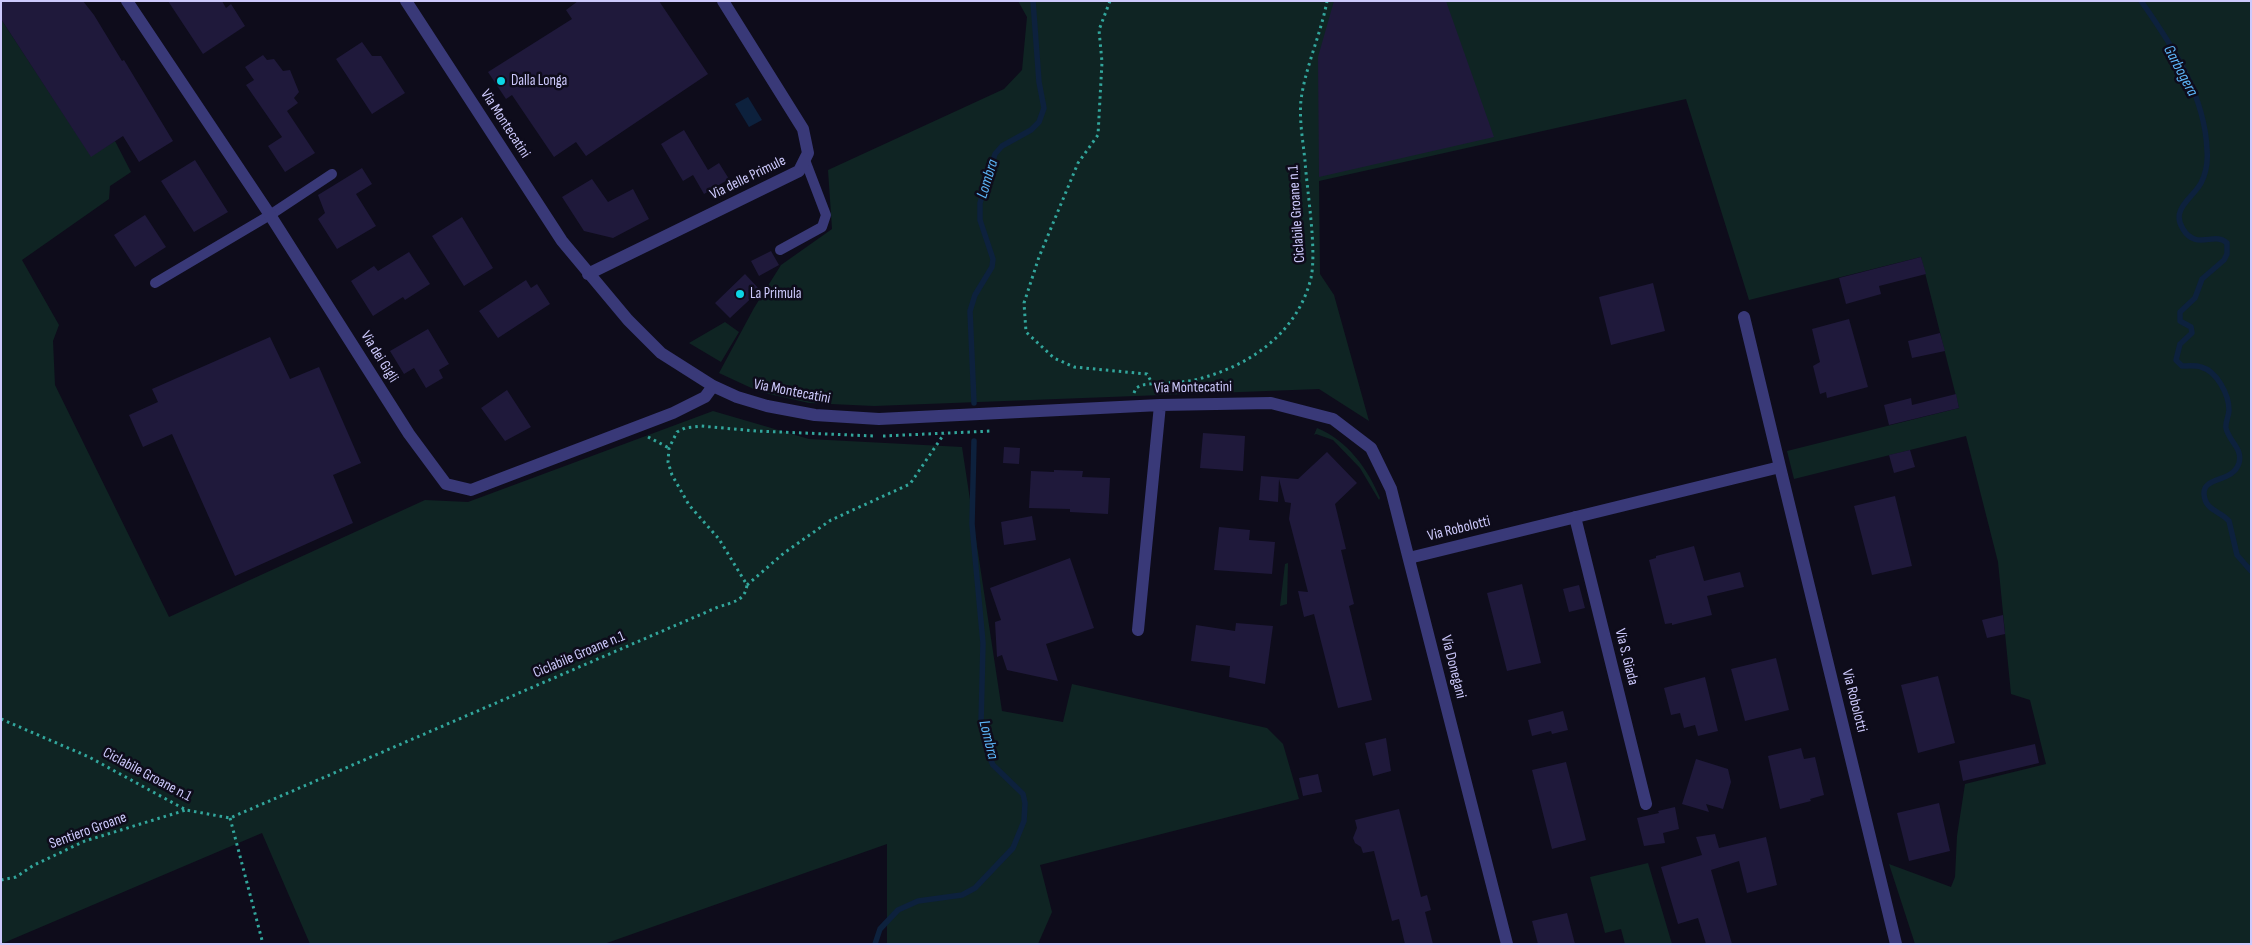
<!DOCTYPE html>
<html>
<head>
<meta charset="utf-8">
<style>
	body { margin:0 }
	#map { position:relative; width:2252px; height:945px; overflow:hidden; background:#0e0c1b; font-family:"Sofia Sans Condensed",sans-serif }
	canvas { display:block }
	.frame { position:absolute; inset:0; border:2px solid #cdc9fc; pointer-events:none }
</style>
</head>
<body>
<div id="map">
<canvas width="2252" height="945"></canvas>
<div class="frame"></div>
</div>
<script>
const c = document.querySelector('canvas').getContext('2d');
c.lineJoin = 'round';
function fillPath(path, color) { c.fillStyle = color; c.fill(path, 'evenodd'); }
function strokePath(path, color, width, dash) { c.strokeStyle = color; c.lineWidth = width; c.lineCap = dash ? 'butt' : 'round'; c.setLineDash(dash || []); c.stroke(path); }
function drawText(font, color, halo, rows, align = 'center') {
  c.font = font + ' "Sofia Sans Condensed",sans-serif'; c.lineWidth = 5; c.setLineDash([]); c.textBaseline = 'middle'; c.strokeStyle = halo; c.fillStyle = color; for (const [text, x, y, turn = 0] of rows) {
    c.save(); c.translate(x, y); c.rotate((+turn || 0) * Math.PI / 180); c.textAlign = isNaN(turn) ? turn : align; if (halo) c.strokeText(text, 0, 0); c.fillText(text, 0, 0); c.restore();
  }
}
fillPath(new Path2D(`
	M1018,1H2251V944H1915L1889,864L1951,887L1955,877L1957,836L1965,784L2046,764L2030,700L2011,694L1998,562L1966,436L1794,479L1787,451L1959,408L1921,257L1749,300L1686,99L1319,181L1320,274L1334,295L1369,421L1319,389L874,406L809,403L760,392L719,373L754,308L781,265L832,229L828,170L1004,89L1022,70L1027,17Z
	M1,19L91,156L115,141L131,172L110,186L109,199L22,260L59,325L53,341L55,385L169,617L425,500L468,502L713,411L809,439L962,447L1002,711L1063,722L1072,684L1267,728L1283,744L1299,799L1040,865L1052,912L1038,944H887V844L604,944H310L262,833L1,944Z
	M725,322L739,332L721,362L689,343Z
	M1317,428C1347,440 1368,469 1380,498L1379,500L1360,468L1333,440L1316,434L1314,435Z
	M1288,563L1287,604L1280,606L1285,564Z
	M1648,863L1672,944H1625L1621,929L1605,933L1590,877Z`), '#0f2423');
fillPath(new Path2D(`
	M748,97L762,120L749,127L735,104Z`), '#0d213d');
strokePath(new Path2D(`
	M2141,1C2172,45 2205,95 2207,150C2208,161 2206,173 2201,183C2193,198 2170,209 2183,229C2196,251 2215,231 2227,243V254L2224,260L2202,279L2195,298L2180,312V321L2191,327L2192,333L2180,344L2176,360L2182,366C2188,366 2195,365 2201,367C2217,371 2229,395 2229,410C2229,416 2225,422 2226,428C2229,442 2243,448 2239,463C2233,483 2203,476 2204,494C2205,511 2221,511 2229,521L2237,555L2251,571
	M974,403L970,311L975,295L992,267L993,259L980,220V203L995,154L1002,146L1031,130L1039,122L1044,108L1039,82L1033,1
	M875,944L880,929L898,910L918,901L962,895L975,888L1013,848L1024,821L1025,803L1023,794L993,765L988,754L981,724L983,643L972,524L974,441`), '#0d213d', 5.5);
fillPath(new Path2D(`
	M1,1H83L94,15L122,61L124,60L173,141L139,162L123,136L91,157L1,19Z
	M168,1H222L226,8L231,4L245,26L203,54Z
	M578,1H659L708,74L586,156L576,142L554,157L512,95L506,99L488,72L572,19L566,10Z
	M1334,1H1446L1494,137L1319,177L1318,57Z
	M362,42L372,56H381L405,93L372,114L336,59Z
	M263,55L267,60L274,59L283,71L290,70L299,92L294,98L298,103L287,111L315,153L285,172L268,146L282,137L246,85L254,80L245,67Z
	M684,130L708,170L719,163L729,179L704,194L693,175L683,181L661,144Z
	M195,160L228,212L194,232L161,181Z
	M362,168L372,184L356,194L376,226L337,249L318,219L325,213L318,195Z
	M592,179L608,202L633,189L649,219L613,238L584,231L562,197Z
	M145,215L166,247L135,267L114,235Z
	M462,217L493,268L464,286L432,236Z
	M771,251L779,265L759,276L751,261Z
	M409,252L430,284L405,300L403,297L373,316L351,281L374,266L378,271Z
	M1921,257L1926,274L1879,286L1881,294L1846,304L1839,278Z
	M745,274L760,290L730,318L715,303Z
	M526,280L531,288L537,284L550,304L498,338L479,311Z
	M1653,283L1665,331L1611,345L1599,297Z
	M1849,319L1868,387L1827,398L1826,392L1820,394L1813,366L1820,362L1812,329Z
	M428,329L449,364L439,370L443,378L426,388L414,368L404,374L390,351Z
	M1940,333L1945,351L1912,358L1908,341Z
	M270,337L290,379L319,367L361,463L333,475L353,523L235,576L172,434L143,447L129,415L158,402L152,389Z
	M507,390L531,427L505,441L481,408Z
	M1956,394L1959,408L1889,425L1884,405L1911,398L1912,405Z
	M1203,433L1245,436L1243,471L1200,468Z
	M1004,447L1020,448L1019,464L1003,463Z
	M1910,450L1915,467L1894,473L1889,455Z
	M1327,452L1357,483L1335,504L1346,549L1341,550L1354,604L1349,606L1372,700L1338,708L1314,614L1304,617L1298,591L1308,592L1289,519L1291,503L1285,502L1279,479L1278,502L1259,500L1261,476L1298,479Z
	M1054,470L1083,471L1082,477L1110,478L1108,514L1070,512V509L1029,508L1031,471L1054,472Z
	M1895,496L1912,566L1872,575L1854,506Z
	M1032,516L1036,540L1004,545L1001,522Z
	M1219,527L1250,530L1249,540L1275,542L1272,574L1214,570Z
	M1694,546L1704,581L1740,572L1744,587L1707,596L1712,615L1672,625V623L1665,624L1649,560L1656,558V556Z
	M1070,558L1094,628L1046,644L1058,681L1007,670L1002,655L997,657L995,622L1001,620L990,588Z
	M1522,584L1541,663L1507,671L1487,593Z
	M1579,585L1585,608L1569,612L1563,589Z
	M2003,615L2005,634L1987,638L1982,620Z
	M1236,623L1273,626L1265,684L1229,677L1230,666L1191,661L1196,625L1235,631Z
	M1776,658L1789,710L1745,721L1731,669Z
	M1938,676L1955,743L1918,753L1901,685Z
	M1705,677L1718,731L1698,736L1695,725L1684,728L1680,713L1671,715L1664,688Z
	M1563,711L1568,730L1552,734L1551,731L1532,736L1528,720Z
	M1386,738L1391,771L1373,776L1365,743Z
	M2035,744L2039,763L1963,781L1959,761Z
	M1801,748L1804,759L1815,757L1824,795L1810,799L1811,801L1780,809L1768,756Z
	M1696,759L1728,769L1731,782L1723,809L1706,804L1709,812L1682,804Z
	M1566,762L1586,840L1552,849L1532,770Z
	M1318,774L1322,792L1303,796L1299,778Z
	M1939,803L1950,851L1909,861L1897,813Z
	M1675,807L1679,829L1663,833L1665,843L1644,846L1637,818L1659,813L1658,811Z
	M1399,809L1421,897L1427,895L1431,910L1425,912L1433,944H1405L1399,919L1392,921L1374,851L1363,853L1361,847L1355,843L1353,838L1357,828L1355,820Z
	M1715,834L1719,848L1766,837L1777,885L1747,893L1739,861L1711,870L1732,944H1706L1698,918L1678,924L1661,867L1702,855L1696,837Z
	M1567,913L1575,944H1538L1532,921Z`), '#1f193b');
strokePath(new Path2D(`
	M1110,1L1099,30L1102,62L1098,135L1078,163L1039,257L1024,303L1026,332L1054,358L1074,367L1147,374L1152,383
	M1134,393L1136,388L1142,385C1162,382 1183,384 1202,378C1253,364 1298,331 1311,278C1317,250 1307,191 1305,161C1303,141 1299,120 1301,100C1305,68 1321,34 1327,1
	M883,436L992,431
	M648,437L669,448
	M747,585L784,553L831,520L910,484L944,434
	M1,719L89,757L186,810L230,818L718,607C733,602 745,601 747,585L719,539L689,505L672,475L668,462L669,448L677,432L685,428L701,426L756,431L874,436
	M230,818L263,944
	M1,880L16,877L34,865L85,841L186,810`), '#32a69c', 3, [2.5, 4]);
strokePath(new Path2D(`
	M780,250L822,227L826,215L805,160
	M155,283L270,215L332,174`), '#393978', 10);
strokePath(new Path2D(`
	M127,1L270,215L409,434L446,484L471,490L673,413L705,397L713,386
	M406,1L562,241L628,320L661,353L713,386L737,397L767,406L815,415L879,419L1160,405L1271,403L1333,419L1371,448L1391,489L1507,944
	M588,274L799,171L808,153L803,129L723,1
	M1744,317L1780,467
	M1575,517L1646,804
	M1409,558L1780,467L1896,944
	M1138,630L1160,405`), '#393978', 12);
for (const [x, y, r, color] of [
	[501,81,5,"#0cd6e5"],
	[740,294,5,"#0cd6e5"]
]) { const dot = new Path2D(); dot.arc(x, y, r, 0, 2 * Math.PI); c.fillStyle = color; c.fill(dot); strokePath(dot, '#0e0c1b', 2); }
drawText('15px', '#cdc9fc', '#0e0c1b', [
	["Dalla Longa",511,81],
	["La Primula",750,294]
], 'left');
drawText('15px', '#cdc9fc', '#0e0c1b', [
	["Via Montecatini",505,124,57],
	["Via delle Primule",748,178,-26],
	["Ciclabile Groane n.1",1297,214,-94],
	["Via dei Gigli",379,357,58],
	["Via Montecatini",1193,388,-1],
	["Via Montecatini",792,392,11],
	["Via Robolotti",1459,529,-14],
	["Ciclabile Groane n.1",579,655,-23],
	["Via S. Giada",1626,657,76],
	["Via Donegani",1453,667,76],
	["Via Robolotti",1854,701,76],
	["Ciclabile Groane n.1",147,775,28],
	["Sentiero Groane",88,831,-20]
]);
drawText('italic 16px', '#5cb4f7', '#0e0c1b', [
	["Garbogera",2180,71,62],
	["Lombra",988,179,-73],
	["Lombra",988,740,76]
]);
</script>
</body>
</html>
